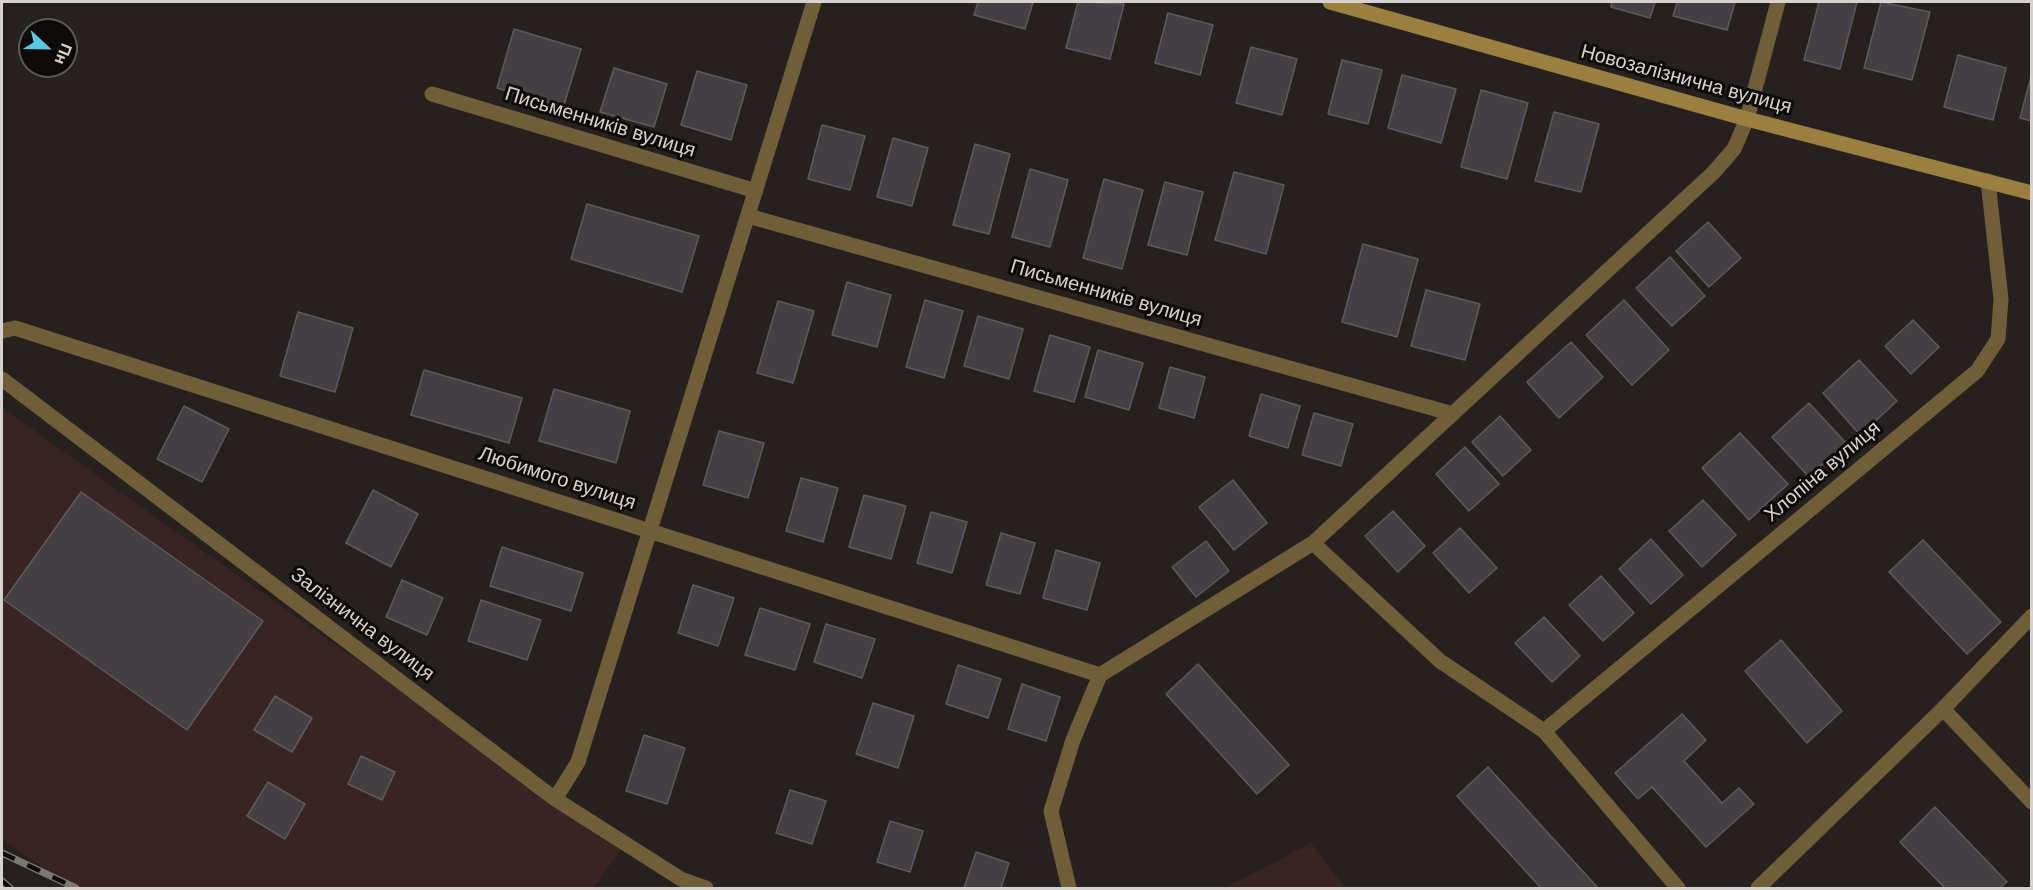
<!DOCTYPE html>
<html>
<head>
<meta charset="utf-8">
<style>
	body { margin:0 }
	#map { position:relative; width:2033px; height:890px; overflow:hidden; background:#26211f; font-family:"DM Sans",sans-serif }
	canvas { display:block }
	.frame { position:absolute; inset:0; border:3px solid #d5d2d0; pointer-events:none }
	.north { position:absolute; left:18px; top:18px; width:60px; height:60px; box-sizing:border-box; background:#0d0b0a; border:2px solid #5d5b59; border-radius:50%; rotate:112deg; font-size:16px; font-weight:700; line-height:24px; text-align:center; color:#d5d2d0 }
	.north::after { content:''; display:block; margin:auto; width:21px; height:27px; background:#58c8e4; clip-path:polygon(50% 0,100% 100%,50% 72%,0 100%) }
</style>
</head>
<body>
<div id="map">
<canvas width="2033" height="890"></canvas>
<div class="frame"></div>
<div class="north">Пн</div>
</div>
<script>
const c = document.querySelector('canvas').getContext('2d');
c.lineJoin = 'round';
function fillPath(path, color) { c.fillStyle = color; c.fill(path, 'evenodd'); }
function strokePath(path, color, width, dash) { c.strokeStyle = color; c.lineWidth = width; c.lineCap = dash ? 'butt' : 'round'; c.setLineDash(dash || []); c.stroke(path); }
function drawText(font, color, halo, rows, align = 'center') {
  c.font = font + ' "DM Sans",sans-serif'; c.lineWidth = 6; c.setLineDash([]); c.textBaseline = 'middle'; c.strokeStyle = halo; c.fillStyle = color; for (const [text, x, y, turn = 0] of rows) {
    c.save(); c.translate(x, y); c.rotate((+turn || 0) * Math.PI / 180); c.textAlign = isNaN(turn) ? turn : align; if (halo) c.strokeText(text, 0, 0); c.fillText(text, 0, 0); c.restore();
  }
}
fillPath(new Path2D(`
	M2,408L622,848L593,888H71L2,839Z
	M1311,843L1345,888H1225Z`), '#372423');
const building = new Path2D(`
	M978,2H1033L1025,29L974,15Z
	M1078,2L1124,4L1110,59L1066,48Z
	M1612,2H1655L1650,18L1611,7Z
	M1677,2H1735L1727,30L1673,16Z
	M1819,2H1857L1840,69L1804,60Z
	M1881,2L1930,12L1912,80L1864,68Z
	M1168,13L1213,25L1200,75L1155,63Z
	M514,29L581,49L563,108L497,88Z
	M1251,47L1297,59L1282,115L1236,103Z
	M1958,55L2006,68L1993,120L1944,107Z
	M1342,60L1382,70L1368,124L1328,114Z
	M614,68L667,84L654,127L600,112Z
	M697,71L747,85L731,140L681,125Z
	M2032,73V121L2020,118Z
	M1402,75L1456,89L1441,143L1388,128Z
	M1481,90L1528,103L1507,179L1461,167Z
	M1554,112L1599,124L1581,192L1535,181Z
	M822,125L865,136L850,190L808,179Z
	M893,138L928,148L912,206L877,197Z
	M975,144L1010,154L989,234L953,225Z
	M1030,169L1068,180L1050,247L1012,237Z
	M1234,172L1284,185L1266,254L1215,240Z
	M1104,179L1143,190L1122,269L1083,258Z
	M1165,182L1203,192L1187,255L1148,245Z
	M587,204L699,236L682,292L571,259Z
	M1708,222L1741,258L1709,287L1676,251Z
	M1363,244L1418,259L1397,337L1342,322Z
	M1670,257L1705,296L1672,326L1636,288Z
	M847,282L891,295L877,347L832,335Z
	M1426,290L1480,304L1465,360L1411,346Z
	M925,300L963,311L944,378L906,367Z
	M1624,300L1669,350L1632,385L1586,335Z
	M778,301L814,311L793,383L757,373Z
	M298,312L353,328L335,392L280,376Z
	M978,316L1023,329L1009,379L964,366Z
	M1913,320L1939,347L1911,374L1885,346Z
	M1050,335L1090,347L1074,402L1034,391Z
	M1571,342L1603,377L1559,418L1527,382Z
	M1098,350L1143,363L1129,410L1085,397Z
	M1859,360L1897,401L1860,435L1823,393Z
	M1170,367L1205,377L1194,418L1159,408Z
	M424,370L522,398L509,443L411,415Z
	M554,389L630,411L616,463L539,441Z
	M1261,394L1300,406L1288,448L1249,436Z
	M1809,403L1846,443L1809,477L1772,437Z
	M184,406L229,429L202,482L157,459Z
	M1314,413L1353,424L1341,466L1302,455Z
	M1500,416L1531,450L1503,476L1472,442Z
	M719,431L764,443L748,498L703,485Z
	M1740,433L1788,484L1749,520L1702,468Z
	M1465,447L1499,484L1469,511L1436,474Z
	M801,478L838,488L823,542L786,531Z
	M1233,480L1267,523L1234,550L1199,507Z
	M373,490L418,514L391,567L346,543Z
	M81,492L263,621L187,730L4,600Z
	M864,495L906,506L891,559L849,547Z
	M1703,500L1736,535L1702,567L1669,531Z
	M1393,511L1425,546L1398,572L1365,536Z
	M931,512L967,522L952,573L917,563Z
	M1460,528L1497,568L1469,593L1433,553Z
	M1001,533L1035,543L1020,594L986,585Z
	M1651,539L1683,575L1651,604L1619,569Z
	M1923,540L2001,622L1967,654L1889,572Z
	M1206,541L1229,571L1196,597L1172,567Z
	M502,547L583,573L571,611L490,586Z
	M1056,550L1100,563L1087,610L1043,598Z
	M1601,576L1634,613L1603,641L1569,605Z
	M402,580L443,598L427,635L386,617Z
	M693,585L734,598L718,646L678,633Z
	M481,600L541,620L527,660L468,641Z
	M760,608L810,624L795,670L745,655Z
	M1544,617L1580,656L1552,682L1515,643Z
	M826,624L875,639L862,678L814,662Z
	M1781,640L1842,711L1807,743L1745,671Z
	M1198,664L1289,765L1257,794L1166,694Z
	M958,665L1001,679L988,718L946,704Z
	M1022,684L1060,697L1046,741L1008,729Z
	M275,696L312,718L292,752L254,730Z
	M873,703L914,716L898,768L856,754Z
	M1682,714L1706,740L1684,761L1722,803L1739,788L1754,804L1706,847L1652,787L1638,799L1615,773Z
	M644,735L685,748L667,804L626,791Z
	M361,756L395,772L382,800L348,784Z
	M1488,767L1598,888H1541L1457,796Z
	M268,782L305,804L285,839L247,816Z
	M790,790L826,801L812,844L776,833Z
	M1935,807L2007,882L2000,888H1945L1900,842Z
	M890,821L923,831L910,872L877,862Z
	M976,852L1009,863L1001,888H964Z`);
fillPath(building, '#443f42');
strokePath(building, '#5e595d', 1.5);
strokePath(new Path2D(`
	M432,94L756,191
	M748,216L1453,414
	M2,331L15,328L1100,675
	M2,379L555,799L681,879L706,888
	M1313,543L1440,661L1544,731L1678,888
	M1943,709L2032,802
	M1544,731L1977,371L1998,339L2001,299L1988,181
	M555,799L578,762L814,2
	M1069,888L1051,811L1073,740L1100,675L1313,543L1713,173L1734,149L1747,119L1778,2
	M1758,888L1943,709L2032,616`), '#6f5e38', 15);
strokePath(new Path2D(`
	M1330,2L1747,119L2032,193`), '#9b7f40', 15);
const rail = new Path2D(`
	M2,853L76,888
	M2,881L10,888`);
strokePath(rail, '#7c7876', 7);
strokePath(rail, '#0d0b0a', 4.5, [14]);
drawText('20px', '#d5d2d0', '#0d0b0a', [
	["Новозалізнична вулиця",1686,80,15],
	["Письменників вулиця",600,123,17],
	["Письменників вулиця",1106,294,16],
	["Хлопіна вулиця",1823,472,-40],
	["Любимого вулиця",557,479,18],
	["Залізнична вулиця",362,625,37]
]);
</script>
</body>
</html>
